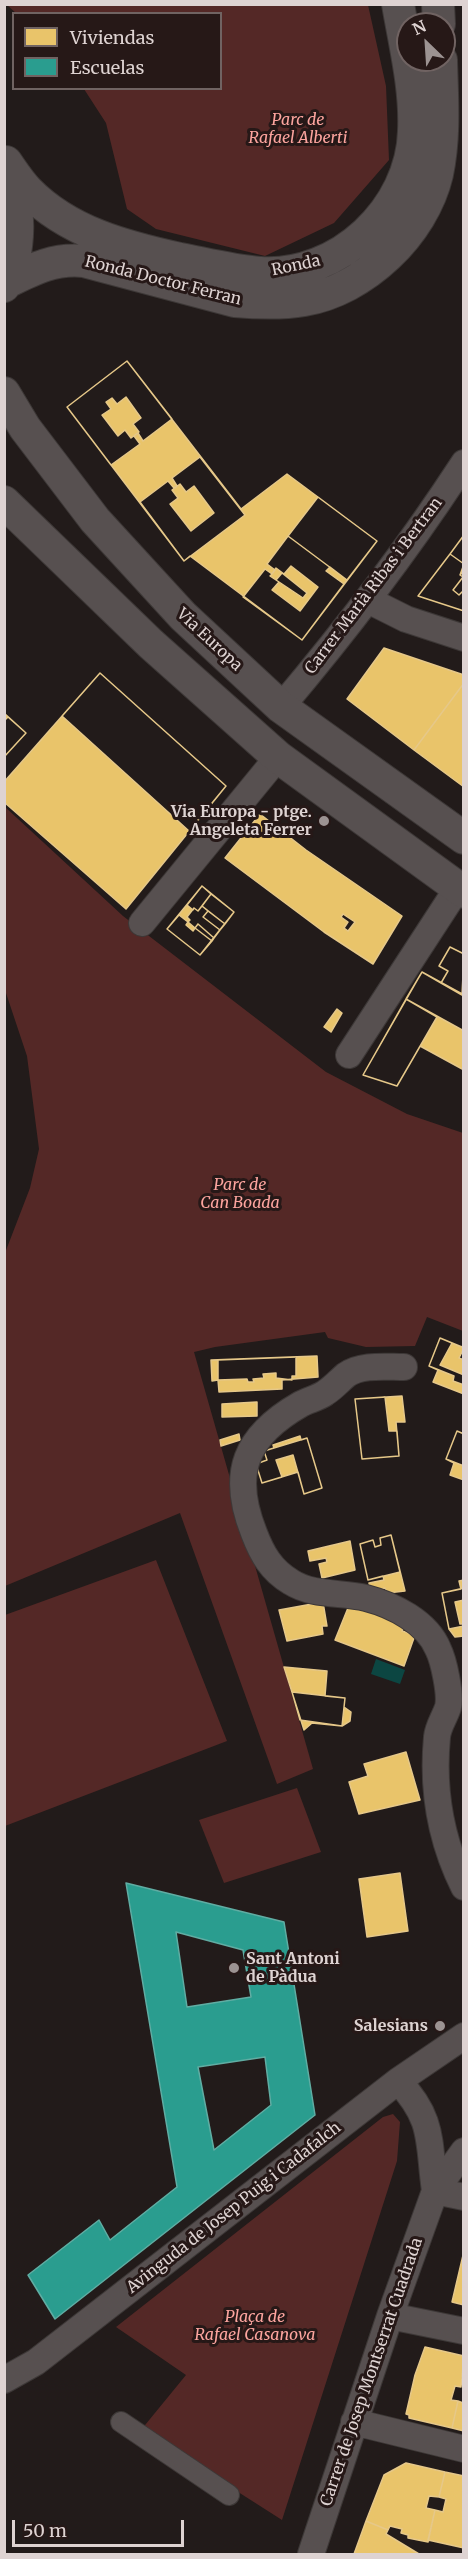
<!DOCTYPE html>
<html>
<head>
<meta charset="utf-8">
<style>
	body { margin:0 }
	#map { position:relative; width:468px; height:2559px; overflow:hidden; background:#221b1a; font-family:Merriweather,serif }
	canvas { display:block }
	.frame { position:absolute; inset:0; border:6px solid #ded3d2; pointer-events:none }
	.legend { position:absolute; left:12px; top:12px; width:210px; height:78px; box-sizing:border-box; background:#261817; border:2px solid #706362; margin:0; padding:8px 10px; list-style:none; font-size:18px; color:#ded3d2 }
	.legend li { display:flex; align-items:center; gap:12px; height:30px }
	.legend b { width:30px; border:2px solid #706362 }
	.north { position:absolute; left:396px; top:12px; width:60px; height:60px; box-sizing:border-box; background:#261817; border:2px solid #706362; border-radius:50%; rotate:335deg; font-size:16px; font-weight:700; line-height:24px; text-align:center; color:#ded3d2 }
	.north::after { content:''; display:block; margin:auto; width:21px; height:27px; background:#9c9392; clip-path:polygon(50% 0,100% 100%,50% 72%,0 100%) }
	.scale { position:absolute; left:12px; top:2520px; width:172px; height:27px; box-sizing:border-box; border:3px solid #ded3d2; border-top:0; padding-left:8px; font-size:18px; line-height:21px; white-space:nowrap; color:#ded3d2; -webkit-text-stroke:4px #261817; paint-order:stroke }
</style>
</head>
<body>
<div id="map">
<canvas width="468" height="2559"></canvas>
<div class="frame"></div>
<ul class="legend">
<li><b style="height:16px;background:#e9c46a"></b>Viviendas</li>
<li><b style="height:16px;background:#2a9d8f"></b>Escuelas</li>
</ul>
<div class="north">N</div>
<div class="scale">50 m</div>
</div>
<script>
const c = document.querySelector('canvas').getContext('2d');
c.lineJoin = 'round';
function fillPath(path, color) { c.fillStyle = color; c.fill(path, 'evenodd'); }
function strokePath(path, color, width, dash) { c.strokeStyle = color; c.lineWidth = width; c.lineCap = dash ? 'butt' : 'round'; c.setLineDash(dash || []); c.stroke(path); }
function drawText(font, color, halo, rows, align = 'center') {
  c.font = font + ' Merriweather,serif'; c.lineWidth = 6; c.setLineDash([]); c.textBaseline = 'middle'; c.strokeStyle = halo; c.fillStyle = color; for (const [text, x, y, turn = 0] of rows) {
    c.save(); c.translate(x, y); c.rotate((+turn || 0) * Math.PI / 180); c.textAlign = isNaN(turn) ? turn : align; if (halo) c.strokeText(text, 0, 0); c.fillText(text, 0, 0); c.restore();
  }
}
fillPath(new Path2D(`
	M7,5H368L386,86L389,160L334,223L265,256L156,229L127,209L106,123L84,89L220,88V14H17Z
	M4,806L123,916L326,1072L407,1114L463,1133V1331L427,1317L415,1346L366,1347L328,1338L325,1332L215,1347L194,1352L313,1769L277,1784L180,1513L5,1586V1253L30,1188L39,1149L27,1056L5,990Z
	M156,1560L227,1741L5,1826V1615Z
	M297,1788L321,1852L224,1883L199,1820Z
	M393,2114L400,2122L397,2161L282,2520L141,2430L186,2375L116,2327L383,2117Z`), '#542826');
fillPath(new Path2D(`
	M376,1659L405,1670L400,1684L371,1674Z`), '#0c4642');
const homes = new Path2D(`
	M127,361L172,419L143,441L138,433L134,436L140,444L111,465L67,407Z
	M127,361L241,509L287,474L377,541L302,640L190,556L184,561L67,407Z
	M126,397L141,418L133,424L139,432L131,438L125,430L118,436L102,415L111,409L106,402L112,398L117,404Z
	M200,457L245,515L184,561L140,502L168,481L174,488L177,486L172,478Z
	M180,484L186,492L194,486L214,513L191,531L170,504L178,498L172,490Z
	M318,497L377,541L347,580L288,536Z
	M464,535V611L418,596L450,554Z
	M464,535V564L450,554Z
	M288,536L347,580L302,640L243,597L265,569L272,574L275,570L267,564Z
	M450,554L464,564L460,575L463,577L453,590L459,595L464,590V611L418,596Z
	M291,566L318,587L300,611L272,590L279,582L270,576L272,574L276,568L284,574Z
	M330,567L347,580L344,584L326,571Z
	M464,571V590L459,595L453,590L463,577L460,575Z
	M282,573L307,593L303,598L276,580Z
	M384,648L464,675V683L414,750L347,699Z
	M100,673L226,786L126,909L4,802V782Z
	M100,673L226,786L189,831L62,716Z
	M464,683V787L414,750Z
	M4,713L26,733L4,757Z
	M8,717L26,733L4,757V721Z
	M260,814L306,850L402,916L373,964L324,932L225,858Z
	M202,886L234,912L200,955L167,929Z
	M202,886L211,894L198,911L194,908L193,910L187,905Z
	M211,894L234,912L225,924L202,906Z
	M202,906L208,911L203,917L220,930L214,938L198,924L195,928L188,922L190,920L187,917L194,908L198,911Z
	M208,911L225,924L220,930L203,917Z
	M343,914L355,922L348,931L344,928L348,922L341,917Z
	M179,915L188,922L186,925L193,931L195,928L212,941L200,955L167,929Z
	M198,924L214,938L212,941L195,928Z
	M450,947L464,954L462,995L441,983L448,971L439,966Z
	M450,947L464,954V1070L420,1046L397,1086L363,1075L422,972L441,983L448,971L439,966Z
	M422,972L464,995V1031L406,999Z
	M406,999L437,1017L397,1086L363,1075Z
	M337,1009L342,1013L331,1032L324,1027Z
	M440,1338L464,1348V1385L453,1381L454,1376L429,1366Z
	M440,1338L462,1347L464,1343V1394L433,1382L438,1370L429,1366Z
	M452,1343L464,1348L459,1358L464,1360V1375L440,1365Z
	M317,1356L318,1377L282,1380V1389L219,1392L218,1380L212,1381L211,1360Z
	M296,1357V1376H292V1380L276,1378V1373L263,1374L264,1378L253,1379L254,1382H248L247,1379L218,1380V1360Z
	M402,1396L405,1422H396L399,1456L362,1459L355,1399Z
	M385,1397L389,1431H397L399,1456L362,1459L355,1399Z
	M257,1402V1416L222,1417V1404Z
	M457,1431L464,1434V1466L446,1459Z
	M457,1431L464,1434V1480L450,1475L454,1463L446,1459Z
	M239,1434L240,1440L221,1446L220,1440Z
	M300,1436L301,1440L307,1438L322,1488L304,1494L298,1472L262,1483L256,1464L267,1460L264,1451L274,1448L273,1445Z
	M307,1438L322,1488L304,1494L293,1455L276,1460L282,1477L262,1483L256,1464L267,1460L264,1451Z
	M391,1535L400,1572L368,1580L360,1544L373,1540L375,1547L381,1545L380,1538Z
	M391,1535L405,1591L387,1593L385,1588L371,1592L369,1583L384,1580L383,1576L368,1580L360,1544L373,1540L375,1547L381,1545L380,1538Z
	M350,1541L355,1570L322,1578L319,1564L327,1562L326,1558L310,1561L308,1551Z
	M464,1580V1636L455,1637L449,1629L442,1593L461,1589L459,1581Z
	M464,1588V1626L449,1629L442,1593Z
	M464,1600V1624H460L455,1602Z
	M323,1602L327,1626H322L323,1634L287,1641L279,1610Z
	M350,1603L405,1624L402,1631L415,1635L404,1666L335,1640Z
	M284,1667L327,1671L325,1696L345,1698L344,1707L351,1712L350,1721L342,1726L312,1723L304,1730Z
	M292,1692L345,1698L342,1726L300,1720Z
	M406,1752L420,1800L359,1814L349,1782L368,1776L364,1764Z
	M400,1873L408,1931L367,1937L359,1879Z
	M464,2251V2305L452,2302Z
	M425,2347L464,2356L461,2387L455,2386L451,2400L458,2401L452,2428L409,2418V2415L406,2414L415,2375Z
	M464,2400V2431L452,2428L458,2401L463,2403Z
	M406,2463L445,2472L439,2497L429,2496L426,2508L435,2510L428,2542L408,2538V2535L401,2533L402,2529L390,2526L388,2530L366,2521L384,2475Z
	M445,2472L464,2476V2548L428,2540L435,2510L443,2512L446,2499L439,2497Z
	M366,2521L388,2530L386,2534L419,2554H354Z`);
fillPath(homes, '#e9c46a');
strokePath(homes, '#e6c889', 1.5);
const schools = new Path2D(`
	M126,1883L284,1922L315,2115L55,2319L28,2275L99,2220L110,2240L177,2187ZM176,1932L243,1950L251,1997L187,2007ZM265,2057L271,2105L214,2150L198,2067Z`);
fillPath(schools, '#2a9d8f');
strokePath(schools, '#60ada3', 1.5);
const pedestrian = new Path2D(`
	M121,2422L229,2495`);
const minor = new Path2D(`
	M368,600L406,619L464,638
	M281,707C347,629 408,549 464,463
	M142,923L278,757
	M349,1055L457,889
	M404,1367C385,1367 361,1364 346,1375C339,1381 333,1388 325,1393C318,1398 308,1400 301,1404C245,1436 230,1473 254,1533C262,1554 271,1570 291,1582C313,1596 342,1592 366,1598C393,1605 427,1622 438,1649C444,1661 451,1695 448,1707C445,1717 438,1726 437,1737C432,1790 440,1839 464,1887
	M398,2081C435,2120 428,2142 435,2191
	M435,2191L464,2197
	M390,2316L464,2331
	M4,2380L36,2362L398,2081L464,2036
	M354,2422L464,2449
	M311,2554L390,2316L435,2191L464,2151`);
const tertiary = new Path2D(`
	M438,4L439,24
	M6,162C13,172 20,183 28,191C68,232 125,247 180,259C206,264 233,271 260,273C339,278 412,209 414,131C416,89 405,45 398,4
	M7,282C33,269 54,258 84,261L235,301C258,303 281,304 304,300C364,290 423,234 437,174C445,136 442,98 441,60
	M4,286C22,250 20,207 8,170
	M4,393L25,428L95,520L183,616L281,707L464,838
	M4,502L151,644L278,757L464,892`);
strokePath(pedestrian, '#3d3837', 22);
strokePath(minor, '#3d3837', 28);
strokePath(tertiary, '#3d3837', 34);
strokePath(pedestrian, '#575050', 20);
strokePath(minor, '#575050', 26);
strokePath(tertiary, '#575050', 32);
for (const [x, y, r, color] of [
	[324,821,6,"#9c9392"],
	[234,1968,6,"#9c9392"],
	[440,2026,6,"#9c9392"]
]) { const dot = new Path2D(); dot.arc(x, y, r, 0, 2 * Math.PI); c.fillStyle = color; c.fill(dot); strokePath(dot, '#261817', 2); }
drawText('italic 16px', '#fca49e', '#261817', [
	["Parc de",298,120],
	["Rafael Alberti",298,138],
	["Parc de",240,1185],
	["Can Boada",240,1203],
	["Plaça de",255,2317],
	["Rafael Casanova",255,2335]
]);
drawText('16px', '#ded3d2', '#261817', [
	["Ronda",296,266,-12],
	["Ronda Doctor Ferran",163,281,14],
	["Carrer Marià Ribas i Bertran",374,586,-53],
	["Via Europa",209,640,43],
	["Avinguda de Josep Puig i Cadafalch",234,2208,-38],
	["Carrer de Josep Montserrat Cuadrada",372,2372,-71]
]);
drawText('bold 16px', '#ded3d2', '#261817', [
	["Via Europa - ptge.",312,812],
	["Angeleta Ferrer",312,830],
	["Sant Antoni",246,1959,"left"],
	["de Pàdua",246,1977,"left"],
	["Salesians",428,2026]
], 'right');
</script>
</body>
</html>
